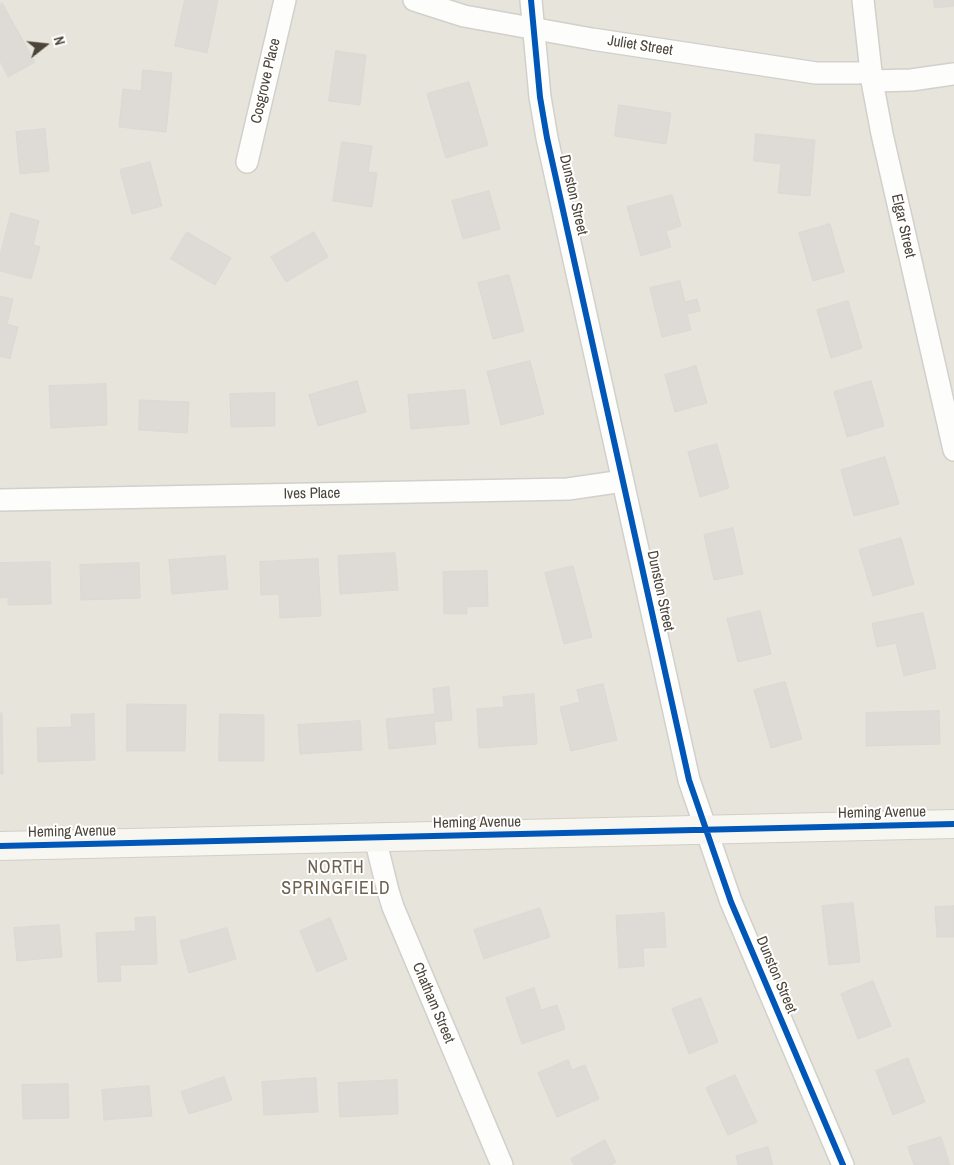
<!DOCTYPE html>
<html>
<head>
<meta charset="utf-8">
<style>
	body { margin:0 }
	#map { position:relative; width:954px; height:1165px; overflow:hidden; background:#f4f2ee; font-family:"Archivo Narrow",sans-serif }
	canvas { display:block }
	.north { position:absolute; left:20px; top:20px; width:50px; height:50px; -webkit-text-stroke:4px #fff; paint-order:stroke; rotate:74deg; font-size:14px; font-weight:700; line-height:20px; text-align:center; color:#4b4439 }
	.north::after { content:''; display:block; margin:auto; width:18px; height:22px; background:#4b4439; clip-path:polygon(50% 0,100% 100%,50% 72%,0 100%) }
</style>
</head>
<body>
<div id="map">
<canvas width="954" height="1165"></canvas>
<div class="north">N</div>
</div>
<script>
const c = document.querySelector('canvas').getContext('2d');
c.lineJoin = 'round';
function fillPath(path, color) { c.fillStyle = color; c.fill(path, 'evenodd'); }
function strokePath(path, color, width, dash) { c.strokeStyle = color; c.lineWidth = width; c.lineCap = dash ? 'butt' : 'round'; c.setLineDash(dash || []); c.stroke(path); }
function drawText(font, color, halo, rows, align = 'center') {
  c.font = font + ' "Archivo Narrow",sans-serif'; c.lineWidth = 4; c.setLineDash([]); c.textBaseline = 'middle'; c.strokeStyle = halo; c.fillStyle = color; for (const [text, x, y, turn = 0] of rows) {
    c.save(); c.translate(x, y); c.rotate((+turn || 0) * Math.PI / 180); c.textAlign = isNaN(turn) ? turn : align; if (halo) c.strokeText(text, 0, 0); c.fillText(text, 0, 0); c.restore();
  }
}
fillPath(new Path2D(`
	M0,0H954V1165H0Z`), '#e7e4dc');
const building = new Path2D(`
	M185,0H218L207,53L175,46Z
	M934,0H954V6L935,8Z
	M2,3L35,62L8,77L0,61V5Z
	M336,51L366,55L360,105L329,101Z
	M143,70L172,73L166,132L119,127L123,89L141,91Z
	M469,82L488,145L446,158L427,94Z
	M619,105L671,113L666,144L615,136Z
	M45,129L49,171L20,174L16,132Z
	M756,134L815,140L810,196L778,193L781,164L754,161Z
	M342,142L372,146L368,172L377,173L372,207L333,201Z
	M150,162L162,206L132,214L120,170Z
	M489,191L500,229L463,239L452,201Z
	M672,195L681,226L666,231L671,247L641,256L627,207Z
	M11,213L39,221L33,245L40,247L31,279L0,271V256Z
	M830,224L844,272L813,281L799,233Z
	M187,232L231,258L215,285L171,259Z
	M314,232L328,257L286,282L271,257Z
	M509,275L524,331L493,339L478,283Z
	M680,281L685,302L697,299L700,311L687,314L691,330L662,337L650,288Z
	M0,296L13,299L7,324L18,327L10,359L0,356Z
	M848,301L862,348L831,358L817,310Z
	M530,361L544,414L501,425L487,372Z
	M696,366L707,403L675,412L665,375Z
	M357,381L366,412L318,426L309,395Z
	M871,381L884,426L847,437L834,392Z
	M106,384L107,425L51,428L49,386Z
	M465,390L469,424L411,429L408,395Z
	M275,393V426L231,427L230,394Z
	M140,400L189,402L187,433L139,430Z
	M717,444L729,488L700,497L688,452Z
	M885,457L899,504L854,516L841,470Z
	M733,528L743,574L714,580L704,535Z
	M901,538L914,584L873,596L859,550Z
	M395,553L398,590L340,594L338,556Z
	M225,556L228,589L172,594L169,560Z
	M318,559L321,616L280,618L279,594L261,595L260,562Z
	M50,562L51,604L8,605V597L0,598V563Z
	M139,563L140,598L81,600L80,565Z
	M573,566L592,637L564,644L545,573Z
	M487,571L488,606L467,607V614H444L443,572Z
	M760,611L771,654L738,662L727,619Z
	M923,613L936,668L904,676L896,643L877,647L872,624Z
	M785,682L802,739L771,748L754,690Z
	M603,684L617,740L571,751L560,707L580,702L577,690Z
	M449,687L452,720L434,722L436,744L389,749L386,719L435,714L433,689Z
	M534,694L537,744L479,748L477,709L504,707L503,697Z
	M127,704L186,705L185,751H127Z
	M939,711L940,744L866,746V713Z
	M0,713H2L3,774H0Z
	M94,714L95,760L38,762L37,728L72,727L71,715Z
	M220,714L264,715V761H219Z
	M360,721L362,750L300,754L298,725Z
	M853,903L860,962L829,965L822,906Z
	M954,906V937H937L935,907Z
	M540,908L550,937L484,959L474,930Z
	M664,913L666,947L643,948L644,966L619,968L616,916Z
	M155,917L157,964L120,965L121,981L98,982L96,933L136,931L135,918Z
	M330,918L347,959L317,972L300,931Z
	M59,925L62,957L17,961L14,928Z
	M227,928L236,959L189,973L180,941Z
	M873,981L891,1026L858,1039L841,994Z
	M534,988L541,1010L557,1005L565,1029L522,1044L506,998Z
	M701,998L718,1042L689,1054L672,1009Z
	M908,1058L925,1102L893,1115L876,1071Z
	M568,1060L572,1070L585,1065L599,1099L557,1117L538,1073Z
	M735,1075L757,1122L728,1135L706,1088Z
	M224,1077L232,1100L189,1114L181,1092Z
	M316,1078L318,1112L264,1115L262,1082Z
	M397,1080L398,1114L340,1117L338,1083Z
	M68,1084L69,1118L23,1119L22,1085Z
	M149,1086L152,1116L104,1120L102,1090Z
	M941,1137L950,1165H914L908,1147Z
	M605,1140L616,1162L611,1165H574L571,1159Z
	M768,1147L773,1165H738L736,1156Z`);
fillPath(building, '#dedbd6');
strokePath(building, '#dcd9d4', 1);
const street = new Path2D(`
	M414,0L464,16L592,39L816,73H857L870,72
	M531,0L540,97L547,138L689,780L731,902L843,1165
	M863,0L872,81L882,134L954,450
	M872,81L911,80L954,74
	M247,162L285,0
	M0,500L568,489L623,481
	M375,838L388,891L393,907L502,1165`);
const secondary = new Path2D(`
	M0,846L954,824`);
strokePath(street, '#d2d0cb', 24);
strokePath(secondary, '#d3cfc5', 30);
strokePath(street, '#fdfdfc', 21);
strokePath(secondary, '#f7f6f1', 28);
strokePath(new Path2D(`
	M531,0L540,97L547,138L689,780L731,902L843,1165
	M0,846L954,824`), '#0057b8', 6);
drawText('15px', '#4b4439', '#fff', [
	["Juliet Street",640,46,9],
	["Cosgrove Place",266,81,-77],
	["Dunston Street",573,195,77],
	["Elgar Street",903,226,77],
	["Ives Place",312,494,-1],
	["Dunston Street",660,591,78],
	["Heming Avenue",882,813,-1],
	["Heming Avenue",477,823,-1],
	["Heming Avenue",72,832,-1],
	["Dunston Street",776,975,67],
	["Chatham Street",433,1003,67]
]);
c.letterSpacing = '1px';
drawText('18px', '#6e6250', '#fff', [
	["NORTH",336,868],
	["SPRINGFIELD",336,889]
]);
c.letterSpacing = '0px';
</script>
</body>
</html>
